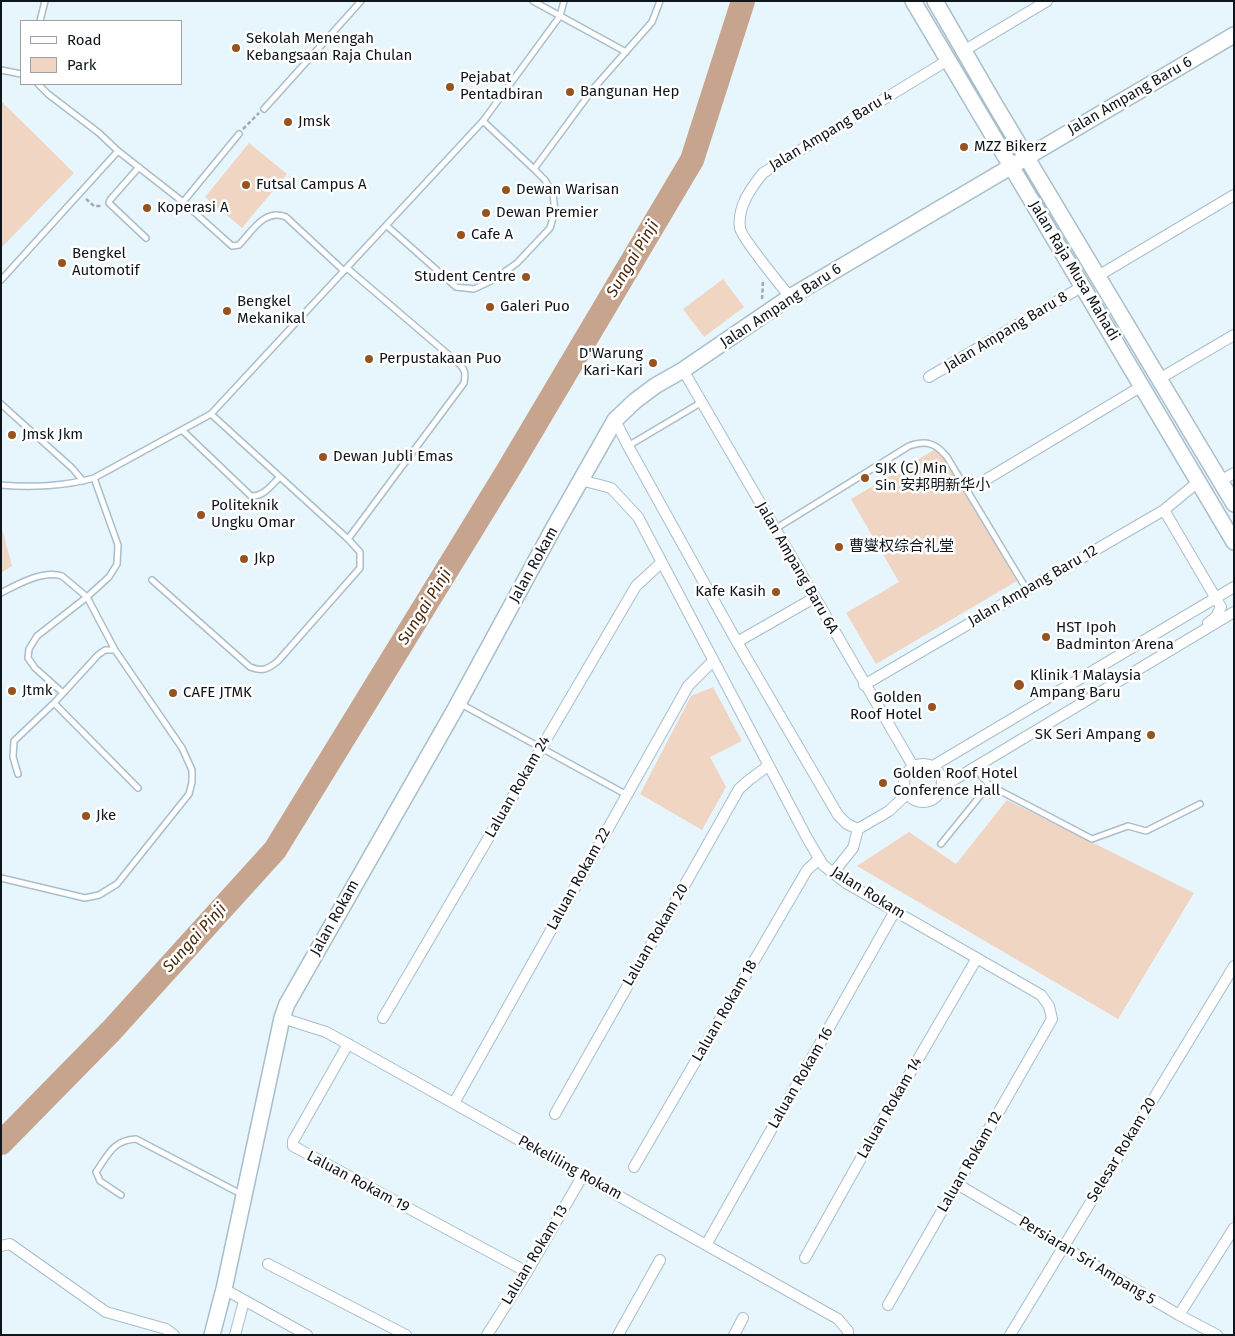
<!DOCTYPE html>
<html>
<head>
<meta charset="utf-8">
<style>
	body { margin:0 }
	#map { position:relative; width:1235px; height:1336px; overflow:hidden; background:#e7f5fd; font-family:"Fira Sans",sans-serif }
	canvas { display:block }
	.frame { position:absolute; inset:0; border:2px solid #0e161b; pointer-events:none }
	.legend { position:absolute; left:20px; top:20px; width:162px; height:65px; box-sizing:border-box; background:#fff; border:1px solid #9fa2a4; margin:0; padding:6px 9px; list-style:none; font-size:15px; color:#0e161b }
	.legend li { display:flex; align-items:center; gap:10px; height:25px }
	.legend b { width:25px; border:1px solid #9fa2a4 }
</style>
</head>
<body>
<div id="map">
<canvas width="1235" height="1336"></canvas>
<div class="frame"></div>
<ul class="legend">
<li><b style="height:6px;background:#fff"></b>Road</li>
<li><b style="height:14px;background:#f1d5c3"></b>Park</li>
</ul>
</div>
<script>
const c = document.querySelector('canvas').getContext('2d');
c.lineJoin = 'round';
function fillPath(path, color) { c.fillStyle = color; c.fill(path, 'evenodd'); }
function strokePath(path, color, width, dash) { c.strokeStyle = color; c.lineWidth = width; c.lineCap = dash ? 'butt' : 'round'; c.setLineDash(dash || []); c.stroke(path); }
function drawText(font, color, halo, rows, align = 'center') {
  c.font = font + ' "Fira Sans","Noto Sans SC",sans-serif'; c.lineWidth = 5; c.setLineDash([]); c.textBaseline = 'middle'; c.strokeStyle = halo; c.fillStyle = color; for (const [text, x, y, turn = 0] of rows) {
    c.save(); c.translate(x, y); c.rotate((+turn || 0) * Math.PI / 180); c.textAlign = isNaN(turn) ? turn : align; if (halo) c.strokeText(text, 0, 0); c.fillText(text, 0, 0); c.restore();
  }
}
fillPath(new Path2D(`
	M1,101L74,173L1,248Z
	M249,143L287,174L242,228L205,197Z
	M723,279L744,307L704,337L683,309Z
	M939,447L1017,581L876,664L846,613L899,582L851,499Z
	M1,531L3,532L12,566L1,573Z
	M713,687L742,741L710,757L726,787L702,830L640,794L691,696Z
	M1007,800L1194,893L1118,1019L857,866L909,832L956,864Z`), '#f1d5c3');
strokePath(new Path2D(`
	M1,1143L111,1031L275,850L507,472L692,160L743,1`), '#c7a48d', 24);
const lane = new Path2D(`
	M533,1L626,52
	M40,21L45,1
	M1,70L21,74
	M38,84L48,94L99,133L118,151L183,202L232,246L239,245C252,231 265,208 286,217L344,271
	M264,109L361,1
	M483,121L534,169L593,89L652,22L660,1
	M139,167L110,200L109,203L146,238
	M183,202L239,134
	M387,226L456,287L474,289L493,280L517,263L550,228L555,211L553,194L545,180L534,169
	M347,268L457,362C465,369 466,372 464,383L348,539
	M1,280L118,151
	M1,404L72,468L83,481
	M182,430L251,496C264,497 271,485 280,477
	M628,446L702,402
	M1,485C30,488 66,486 94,478L211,414L483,121L560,16L564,1
	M775,529L909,446C926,440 936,443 947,457L1027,590
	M152,580L250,667C263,672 268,669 278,661L360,568V552L348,539L211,414
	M1,593C18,584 43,570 62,576L87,597L115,650
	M63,693L35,668L28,658L29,649L37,636L87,597L109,577L117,564L118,545L94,478
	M54,703L138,788
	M461,704L627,795
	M989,785L1092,839L1128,826L1146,831L1200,804
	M941,844L989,785L974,767
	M1,878L85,898L99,895L117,884L189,794L192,782V770L182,748L115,650H105L98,655L54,703L14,741L13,757L18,774
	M121,1195L100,1181L96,1172C108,1155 113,1140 136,1139L241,1194`);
const street = new Path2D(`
	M965,50L1047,1
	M1098,276L1234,195
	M790,297C782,287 741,237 740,228C737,207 751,188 763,173L948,60
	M683,370L913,766
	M929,377L1083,286
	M1159,379L1234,335
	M615,420L628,446L737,642L838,815L847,824L858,829L889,811L907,794
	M987,479L1142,386
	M581,480L611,488L638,517L807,838L823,865L846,883L1041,995L1049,1006L1052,1019L888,1305
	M1220,481L1234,473
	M1164,510L1221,607L1216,617L1208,623
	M737,642L814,598
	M864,685L1164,510L1198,482
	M904 783a19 19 0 1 1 38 0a19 19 0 1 1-38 0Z
	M933,766L1234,587
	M942,787L1234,612
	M833,873L853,848L858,829
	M282,1018L326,1032L348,1044L838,1319L848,1331V1335
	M383,1018L636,586L661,563
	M348,1044L293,1141V1146L527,1272
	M454,1103L688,686L713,661
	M555,1114L739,789L749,780L768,766
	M634,1167L807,870L819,859
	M957,1184L1179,1315L1217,1335
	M706,1245L895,911
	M1,1246L10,1244L106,1312L166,1329L174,1335
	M805,1258L878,1128L977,958
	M268,1264L406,1335
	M224,1289L307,1335
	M1179,1315L1234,1228
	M235,1335L244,1301
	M487,1335L527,1272L583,1175
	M618,1335L660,1260
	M734,1335L743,1318
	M1010,1335L1234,966`);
const secondary = new Path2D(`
	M913,1L1234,542
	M935,1L994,103L1234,504
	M212,1335L224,1289L282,1018L287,1004L454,711L553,529L615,420L635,401L655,386L683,370L790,297L1234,35`);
strokePath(lane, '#a8becb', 8);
strokePath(street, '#a8becb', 12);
strokePath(secondary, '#a8becb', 18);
strokePath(new Path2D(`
	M243,129L259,113
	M86,199L94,206H101
	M762,299L763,282`), '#9eaab1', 2.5, [4, 2.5]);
strokePath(lane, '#fff', 5);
strokePath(street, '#fff', 10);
strokePath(secondary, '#fff', 15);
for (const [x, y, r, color] of [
	[236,48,5,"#94531f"],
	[450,87,5,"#94531f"],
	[570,92,5,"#94531f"],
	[288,122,5,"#94531f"],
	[964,147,5,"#94531f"],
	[246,185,5,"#94531f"],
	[506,190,5,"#94531f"],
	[147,208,5,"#94531f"],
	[486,213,5,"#94531f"],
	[461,235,5,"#94531f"],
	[62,263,5,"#94531f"],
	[526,277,5,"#94531f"],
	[490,307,5,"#94531f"],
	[227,311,5,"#94531f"],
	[369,359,5,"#94531f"],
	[653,363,5,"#94531f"],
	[12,435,5,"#94531f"],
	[323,457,5,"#94531f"],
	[865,478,5,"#94531f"],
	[201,515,5,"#94531f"],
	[839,547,5,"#94531f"],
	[244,559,5,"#94531f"],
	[776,592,5,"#94531f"],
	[1046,637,5,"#94531f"],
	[1019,685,6,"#94531f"],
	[12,691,5,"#94531f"],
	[173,693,5,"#94531f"],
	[932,707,5,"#94531f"],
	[1151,735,5,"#94531f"],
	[883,783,5,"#94531f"],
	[86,816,5,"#94531f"]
]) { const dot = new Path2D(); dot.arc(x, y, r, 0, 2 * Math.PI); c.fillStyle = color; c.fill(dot); strokePath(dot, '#fff', 2); }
drawText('15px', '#0e161b', '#fff', [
	["Sekolah Menengah",246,39],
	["Kebangsaan Raja Chulan",246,56],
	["Pejabat",460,78],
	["Pentadbiran",460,95],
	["Bangunan Hep",580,92],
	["Jmsk",298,122],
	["MZZ Bikerz",974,147],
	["Futsal Campus A",256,185],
	["Dewan Warisan",516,190],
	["Koperasi A",157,208],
	["Dewan Premier",496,213],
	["Cafe A",471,235],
	["Bengkel",72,254],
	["Automotif",72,271],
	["Student Centre",516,277,"right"],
	["Bengkel",237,302],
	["Mekanikal",237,319],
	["Galeri Puo",500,307],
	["D'Warung",643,354,"right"],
	["Kari-Kari",643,371,"right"],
	["Perpustakaan Puo",379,359],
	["Jmsk Jkm",22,435],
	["Dewan Jubli Emas",333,457],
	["SJK (C) Min",875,469],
	["Sin 安邦明新华小",875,486],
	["Politeknik",211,506],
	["Ungku Omar",211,523],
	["曹燮权综合礼堂",849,547],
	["Jkp",254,559],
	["Kafe Kasih",766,592,"right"],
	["HST Ipoh",1056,628],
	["Badminton Arena",1056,645],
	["Klinik 1 Malaysia",1030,676],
	["Ampang Baru",1030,693],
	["Jtmk",22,691],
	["CAFE JTMK",183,693],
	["Golden",922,698,"right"],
	["Roof Hotel",922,715,"right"],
	["SK Seri Ampang",1141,735,"right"],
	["Golden Roof Hotel",893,774],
	["Conference Hall",893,791],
	["Jke",96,816]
], 'left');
drawText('15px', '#0e161b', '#fff', [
	["Jalan Ampang Baru 6",1130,96,-30],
	["Jalan Ampang Baru 4",831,131,-31],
	["Jalan Raja Musa Mahadi",1074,271,59],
	["Jalan Ampang Baru 6",781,306,-33],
	["Jalan Ampang Baru 8",1006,332,-31],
	["Jalan Rokam",534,565,-61],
	["Jalan Ampang Baru 6A",797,568,60],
	["Jalan Ampang Baru 12",1033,586,-30],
	["Laluan Rokam 24",518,787,-60],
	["Laluan Rokam 22",579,879,-61],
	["Jalan Rokam",868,893,32],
	["Jalan Rokam",335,918,-61],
	["Laluan Rokam 20",656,935,-60],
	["Laluan Rokam 18",725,1011,-60],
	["Laluan Rokam 16",801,1078,-60],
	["Laluan Rokam 14",890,1108,-60],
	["Selesar Rokam 20",1122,1150,-59],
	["Laluan Rokam 12",970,1162,-60],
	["Pekeliling Rokam",570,1168,29],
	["Laluan Rokam 19",358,1182,28],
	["Laluan Rokam 13",535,1255,-59],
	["Persiaran Sri Ampang 5",1087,1261,31]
]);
drawText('italic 16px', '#4b280c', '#fff', [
	["Sungai Pinji",633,259,-59],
	["Sungai Pinji",425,607,-58],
	["Sungai Pinji",195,938,-48]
]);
</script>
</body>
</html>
